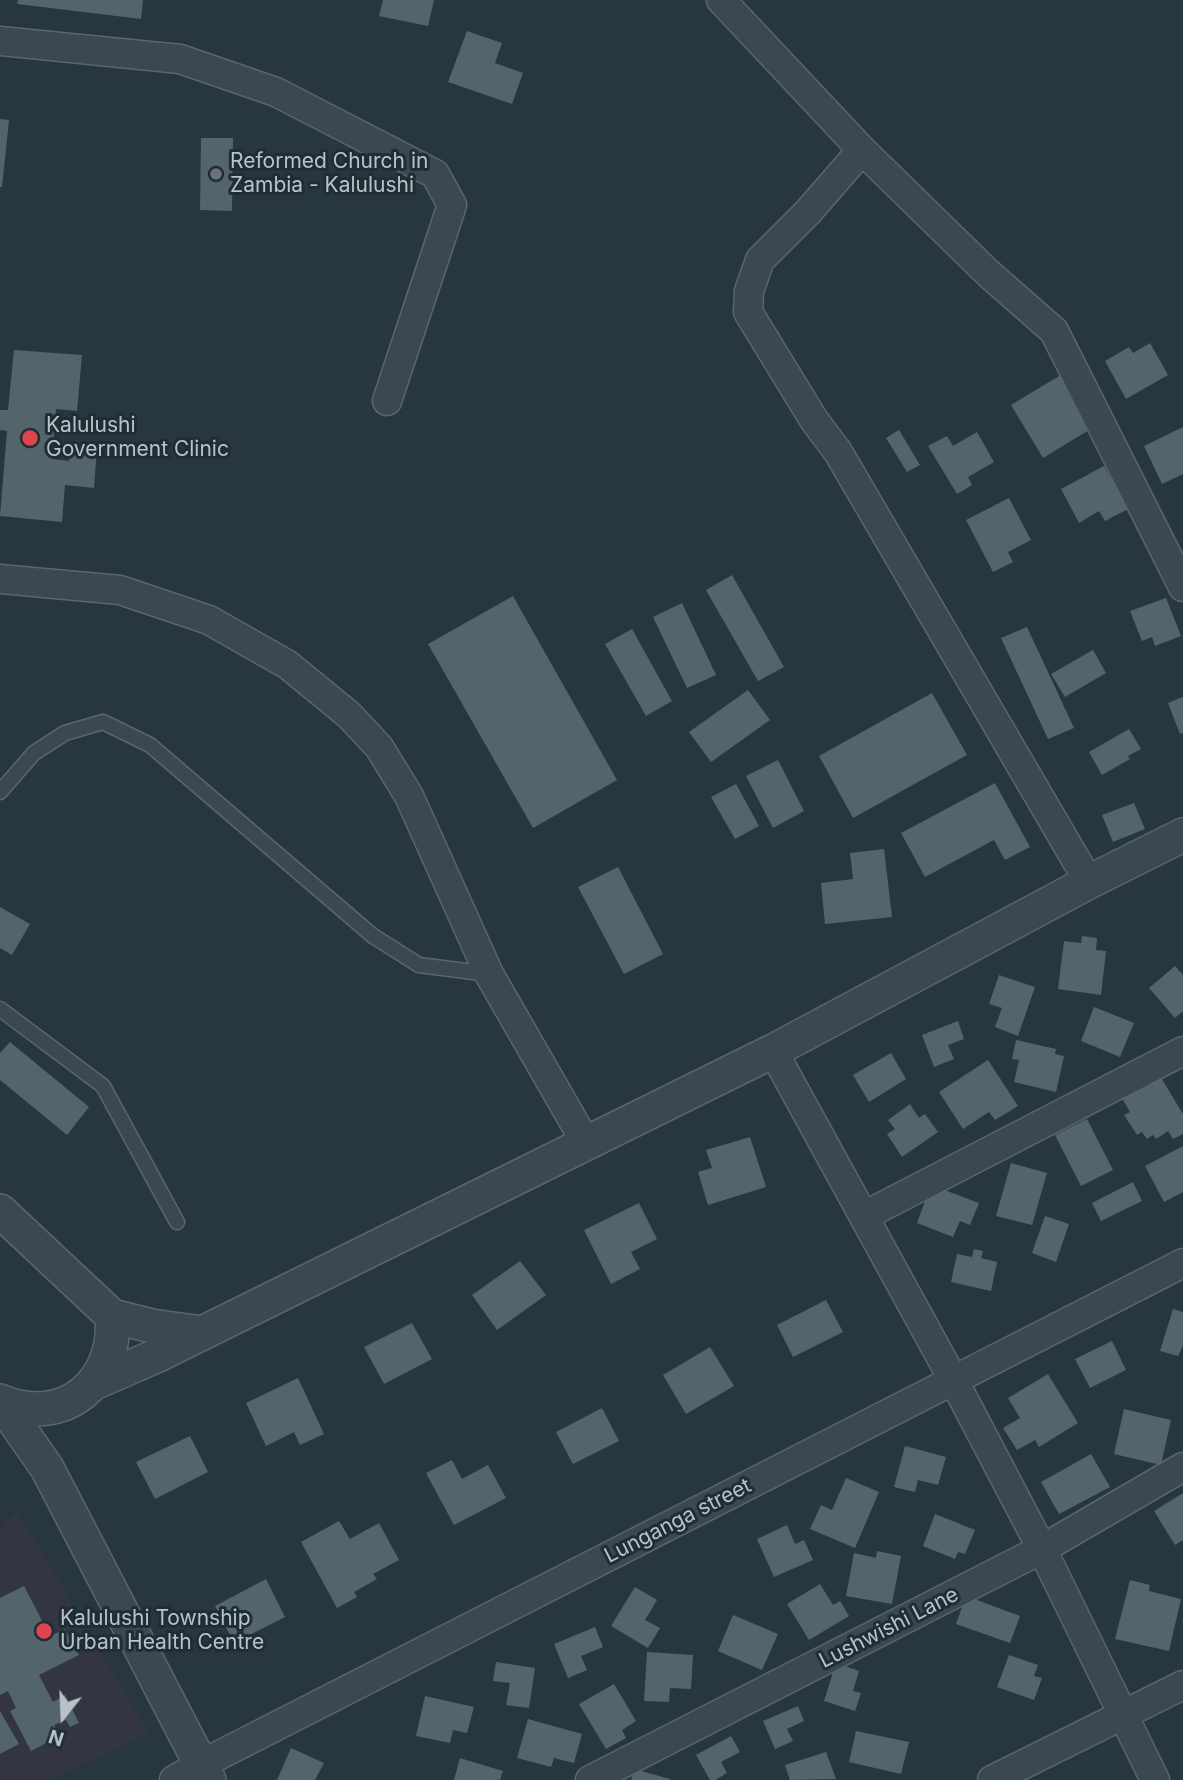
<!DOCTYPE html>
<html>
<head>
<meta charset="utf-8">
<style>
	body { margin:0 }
	#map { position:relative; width:1183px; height:1780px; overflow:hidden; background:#28373f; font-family:Inter,sans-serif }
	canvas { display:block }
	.north { position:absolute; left:28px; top:1682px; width:70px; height:70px; -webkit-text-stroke:5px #202d34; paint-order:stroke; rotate:198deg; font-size:19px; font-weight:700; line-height:28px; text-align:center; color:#b8c3c9 }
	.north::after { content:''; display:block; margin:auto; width:24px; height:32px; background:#b8c3c9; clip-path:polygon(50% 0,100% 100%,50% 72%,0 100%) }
</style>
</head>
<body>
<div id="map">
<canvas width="1183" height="1780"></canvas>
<div class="north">N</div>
</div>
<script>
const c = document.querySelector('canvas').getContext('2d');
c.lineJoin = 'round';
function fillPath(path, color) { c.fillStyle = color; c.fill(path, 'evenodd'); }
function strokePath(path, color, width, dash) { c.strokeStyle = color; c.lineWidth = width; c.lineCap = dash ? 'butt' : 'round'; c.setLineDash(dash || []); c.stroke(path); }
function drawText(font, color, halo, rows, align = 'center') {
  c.font = font + ' Inter,sans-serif'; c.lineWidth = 6; c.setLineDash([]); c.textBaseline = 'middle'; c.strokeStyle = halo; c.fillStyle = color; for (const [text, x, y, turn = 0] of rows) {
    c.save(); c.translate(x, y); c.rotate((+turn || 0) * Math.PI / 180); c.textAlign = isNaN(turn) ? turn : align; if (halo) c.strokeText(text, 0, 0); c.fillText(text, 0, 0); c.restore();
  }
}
fillPath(new Path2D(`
	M17,1510L149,1733L51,1780H0V1528Z`), '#333540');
fillPath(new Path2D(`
	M18,0H143L141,19L17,4Z
	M383,0H434L428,26L379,16Z
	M467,31L502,43L495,63L523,73L512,104L448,82Z
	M0,119L9,120L2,187H0Z
	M201,138H233L232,211L200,210Z
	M1150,343L1168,375L1126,399L1105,361L1129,347L1133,353Z
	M14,350L82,355L77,411L56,409L52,459L69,461L70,445L97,448L94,488L65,485L62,522L0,516L7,431L0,430V410H8Z
	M1069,370L1094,427L1043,458L1011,405Z
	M1183,427V474L1162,484L1144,446Z
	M899,430L920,465L907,472L886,438Z
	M977,432L994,462L968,477L972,485L957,494L928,446L947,436L953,446Z
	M1104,466L1128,509L1105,521L1099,511L1079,523L1061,489Z
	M1009,498L1031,540L1008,552L1013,562L993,572L966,520Z
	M732,575L784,667L758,681L706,590Z
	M513,596L617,780L533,828L428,644Z
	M1166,598L1181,636L1155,646L1152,637L1142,641L1130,611Z
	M682,603L716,675L687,688L653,617Z
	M1027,627L1074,728L1048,739L1001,638Z
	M632,629L672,701L646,716L605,644Z
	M1093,650L1106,673L1065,697L1051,674Z
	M748,690L770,720L711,762L689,732Z
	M932,693L967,755L853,818L819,756Z
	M1183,697V733L1180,734L1168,703Z
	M1129,729L1141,749L1128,756L1130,759L1102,775L1089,752Z
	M778,760L804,811L773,828L746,776Z
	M995,783L1030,847L1005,860L994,840L925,877L901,833Z
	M736,784L759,826L735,839L711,797Z
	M1134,803L1145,829L1113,842L1102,815Z
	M884,849L892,917L825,924L821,883L853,879L850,853Z
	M618,867L663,954L624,974L578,887Z
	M0,907L30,924L12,955L0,948Z
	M1082,936L1097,938L1096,950L1106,951L1101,995L1058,989L1064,941L1081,943Z
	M1175,966L1183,975V1011L1175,1018L1149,988Z
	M999,975L1035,987L1018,1036L995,1027L1002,1008L989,1004Z
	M1094,1007L1134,1023L1120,1057L1081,1041Z
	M958,1021L964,1039L948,1045L954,1059L934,1067L922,1035Z
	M1016,1040L1056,1049L1055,1054L1064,1056L1056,1092L1014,1082L1019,1060L1012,1059Z
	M10,1042L89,1107L67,1135L0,1080V1053Z
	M891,1053L906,1079L869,1102L853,1075Z
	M988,1060L1018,1106L995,1120L989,1112L963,1129L939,1092Z
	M1160,1076L1183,1114V1134L1173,1139L1168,1131L1156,1139L1153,1135L1147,1139L1142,1132L1137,1135L1124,1115L1130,1112L1122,1098Z
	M910,1104L919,1118L925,1114L938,1132L902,1157L887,1134L895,1129L888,1120Z
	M1087,1119L1113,1170L1081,1186L1055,1135Z
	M750,1137L766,1187L708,1205L698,1172L712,1168L706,1150Z
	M1183,1146V1192L1164,1202L1145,1166Z
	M1011,1163L1047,1173L1032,1225L996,1216Z
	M1133,1182L1142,1201L1101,1221L1092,1203Z
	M931,1185L979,1203L970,1225L960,1221L953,1237L917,1223Z
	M639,1203L657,1239L631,1252L640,1269L611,1284L584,1230Z
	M1045,1216L1069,1224L1056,1262L1032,1253Z
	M974,1249L983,1251L981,1258L997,1262L991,1291L951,1282L957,1254L972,1257Z
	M520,1261L546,1295L497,1330L472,1295Z
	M826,1300L843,1332L793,1357L777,1325Z
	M1173,1309L1183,1312V1345L1178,1356L1160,1351Z
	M412,1323L432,1359L384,1384L364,1347Z
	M1112,1341L1126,1370L1090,1388L1075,1359Z
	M710,1347L734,1386L686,1414L663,1375Z
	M1048,1374L1078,1423L1039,1447L1035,1440L1017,1450L1003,1428L1020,1418L1008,1398Z
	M298,1378L324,1434L300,1445L294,1432L266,1446L246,1403Z
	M602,1408L619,1441L573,1464L556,1432Z
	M1124,1409L1171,1420L1161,1465L1114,1454Z
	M190,1436L208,1472L155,1499L136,1462Z
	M905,1446L946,1457L938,1485L918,1480L915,1492L894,1487Z
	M1091,1454L1110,1487L1059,1514L1041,1482Z
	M452,1460L462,1479L488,1465L506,1498L454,1525L426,1473Z
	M846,1478L879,1492L855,1548L810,1529L821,1505L832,1510Z
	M1183,1493V1540L1175,1545L1154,1511Z
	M935,1514L975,1530L965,1554L958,1552L955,1559L923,1546Z
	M339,1521L350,1539L379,1523L399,1560L373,1574L377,1579L354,1592L357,1597L337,1608L301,1542Z
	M787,1525L795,1544L804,1540L813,1560L774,1577L757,1539Z
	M877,1551L901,1556L892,1604L846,1596L854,1553L876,1558Z
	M266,1579L285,1617L234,1643L215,1606Z
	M1130,1580L1150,1585L1149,1591L1181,1599L1169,1651L1115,1639Z
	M820,1584L833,1605L840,1601L849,1616L809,1640L787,1604Z
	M24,1586L50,1636L65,1629L79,1655L39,1675L53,1702L65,1695L79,1723L70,1727L66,1720L54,1725L60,1736L31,1751L10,1711L16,1708L8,1691L0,1695V1598Z
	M635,1587L657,1600L645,1620L660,1628L648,1648L611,1626Z
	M966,1596L1020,1616L1010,1643L956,1624Z
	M733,1615L778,1634L762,1670L718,1651Z
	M595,1627L603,1647L581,1656L587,1670L568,1678L554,1644Z
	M647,1652L693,1655L691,1689L670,1688L669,1702L644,1701Z
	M1009,1655L1038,1665L1034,1676L1042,1678L1034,1700L997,1687Z
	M496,1662L535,1668L529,1708L506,1705L510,1683L493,1681Z
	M836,1663L859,1671L853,1691L861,1693L855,1711L824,1701Z
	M614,1684L636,1721L622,1730L626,1738L606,1749L579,1704Z
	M425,1696L474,1707L467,1733L453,1730L450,1743L416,1736Z
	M798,1706L804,1721L787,1729L793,1741L775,1749L763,1721Z
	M0,1711L19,1744L0,1754Z
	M528,1719L582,1734L574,1763L554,1758L551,1767L517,1758Z
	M856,1731L909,1742L901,1774L849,1762Z
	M731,1736L740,1752L721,1762L727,1773L715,1780H710L696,1755Z
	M291,1748L324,1763L315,1780H277Z
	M826,1752L836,1779L790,1780L785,1765Z
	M460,1758L503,1771L500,1780H454Z
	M634,1769L670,1779V1780H631Z`), '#53656b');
const service = new Path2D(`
	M0,792L34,753L65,733L103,722L150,745L373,936L419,965L489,974
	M0,1009L103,1086L177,1222`);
const minor = new Path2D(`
	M721,0L862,150L989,274L1054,331L1183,587
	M0,41L180,59L276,92L435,174L452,205L387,401
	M862,150L808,212L760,260L749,291L748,312L814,420L838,452L1089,882
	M0,579L120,590L209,620L288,665L349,715L379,747L409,796L489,974L586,1143
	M773,1051L954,1381L1042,1549L1155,1780
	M864,1216L1183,1051
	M174,1780L202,1764L1183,1263
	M590,1780L1042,1549L1183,1467
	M992,1780L1183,1685`);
const tertiary = new Path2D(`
	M0,1211L112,1316C118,1382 64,1428 0,1401
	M112,1316L152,1326L202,1333
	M94,1383L156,1356L773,1051L1089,882L1183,835
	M1,1402L47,1468L209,1780`);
strokePath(service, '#59666c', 17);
strokePath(minor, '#59666c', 31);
strokePath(tertiary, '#59666c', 36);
strokePath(service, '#3c484f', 14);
strokePath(minor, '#3c484f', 28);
strokePath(tertiary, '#3c484f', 33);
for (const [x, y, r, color] of [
	[216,174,7,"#6b7280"],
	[30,438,9,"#e0444e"],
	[44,1631,9,"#e0444e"]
]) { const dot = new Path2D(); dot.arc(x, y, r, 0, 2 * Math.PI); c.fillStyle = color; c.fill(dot); strokePath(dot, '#202d34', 2.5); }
drawText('21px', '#b8c3c9', '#202d34', [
	["Reformed Church in",230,162],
	["Zambia - Kalulushi",230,186],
	["Kalulushi",46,426],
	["Government Clinic",46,450],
	["Kalulushi Township",60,1619],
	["Urban Health Centre",60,1643]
], 'left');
drawText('21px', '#b8c3c9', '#202d34', [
	["Lunganga street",678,1521,-27],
	["Lushwishi Lane",889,1628,-27]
]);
</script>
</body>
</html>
